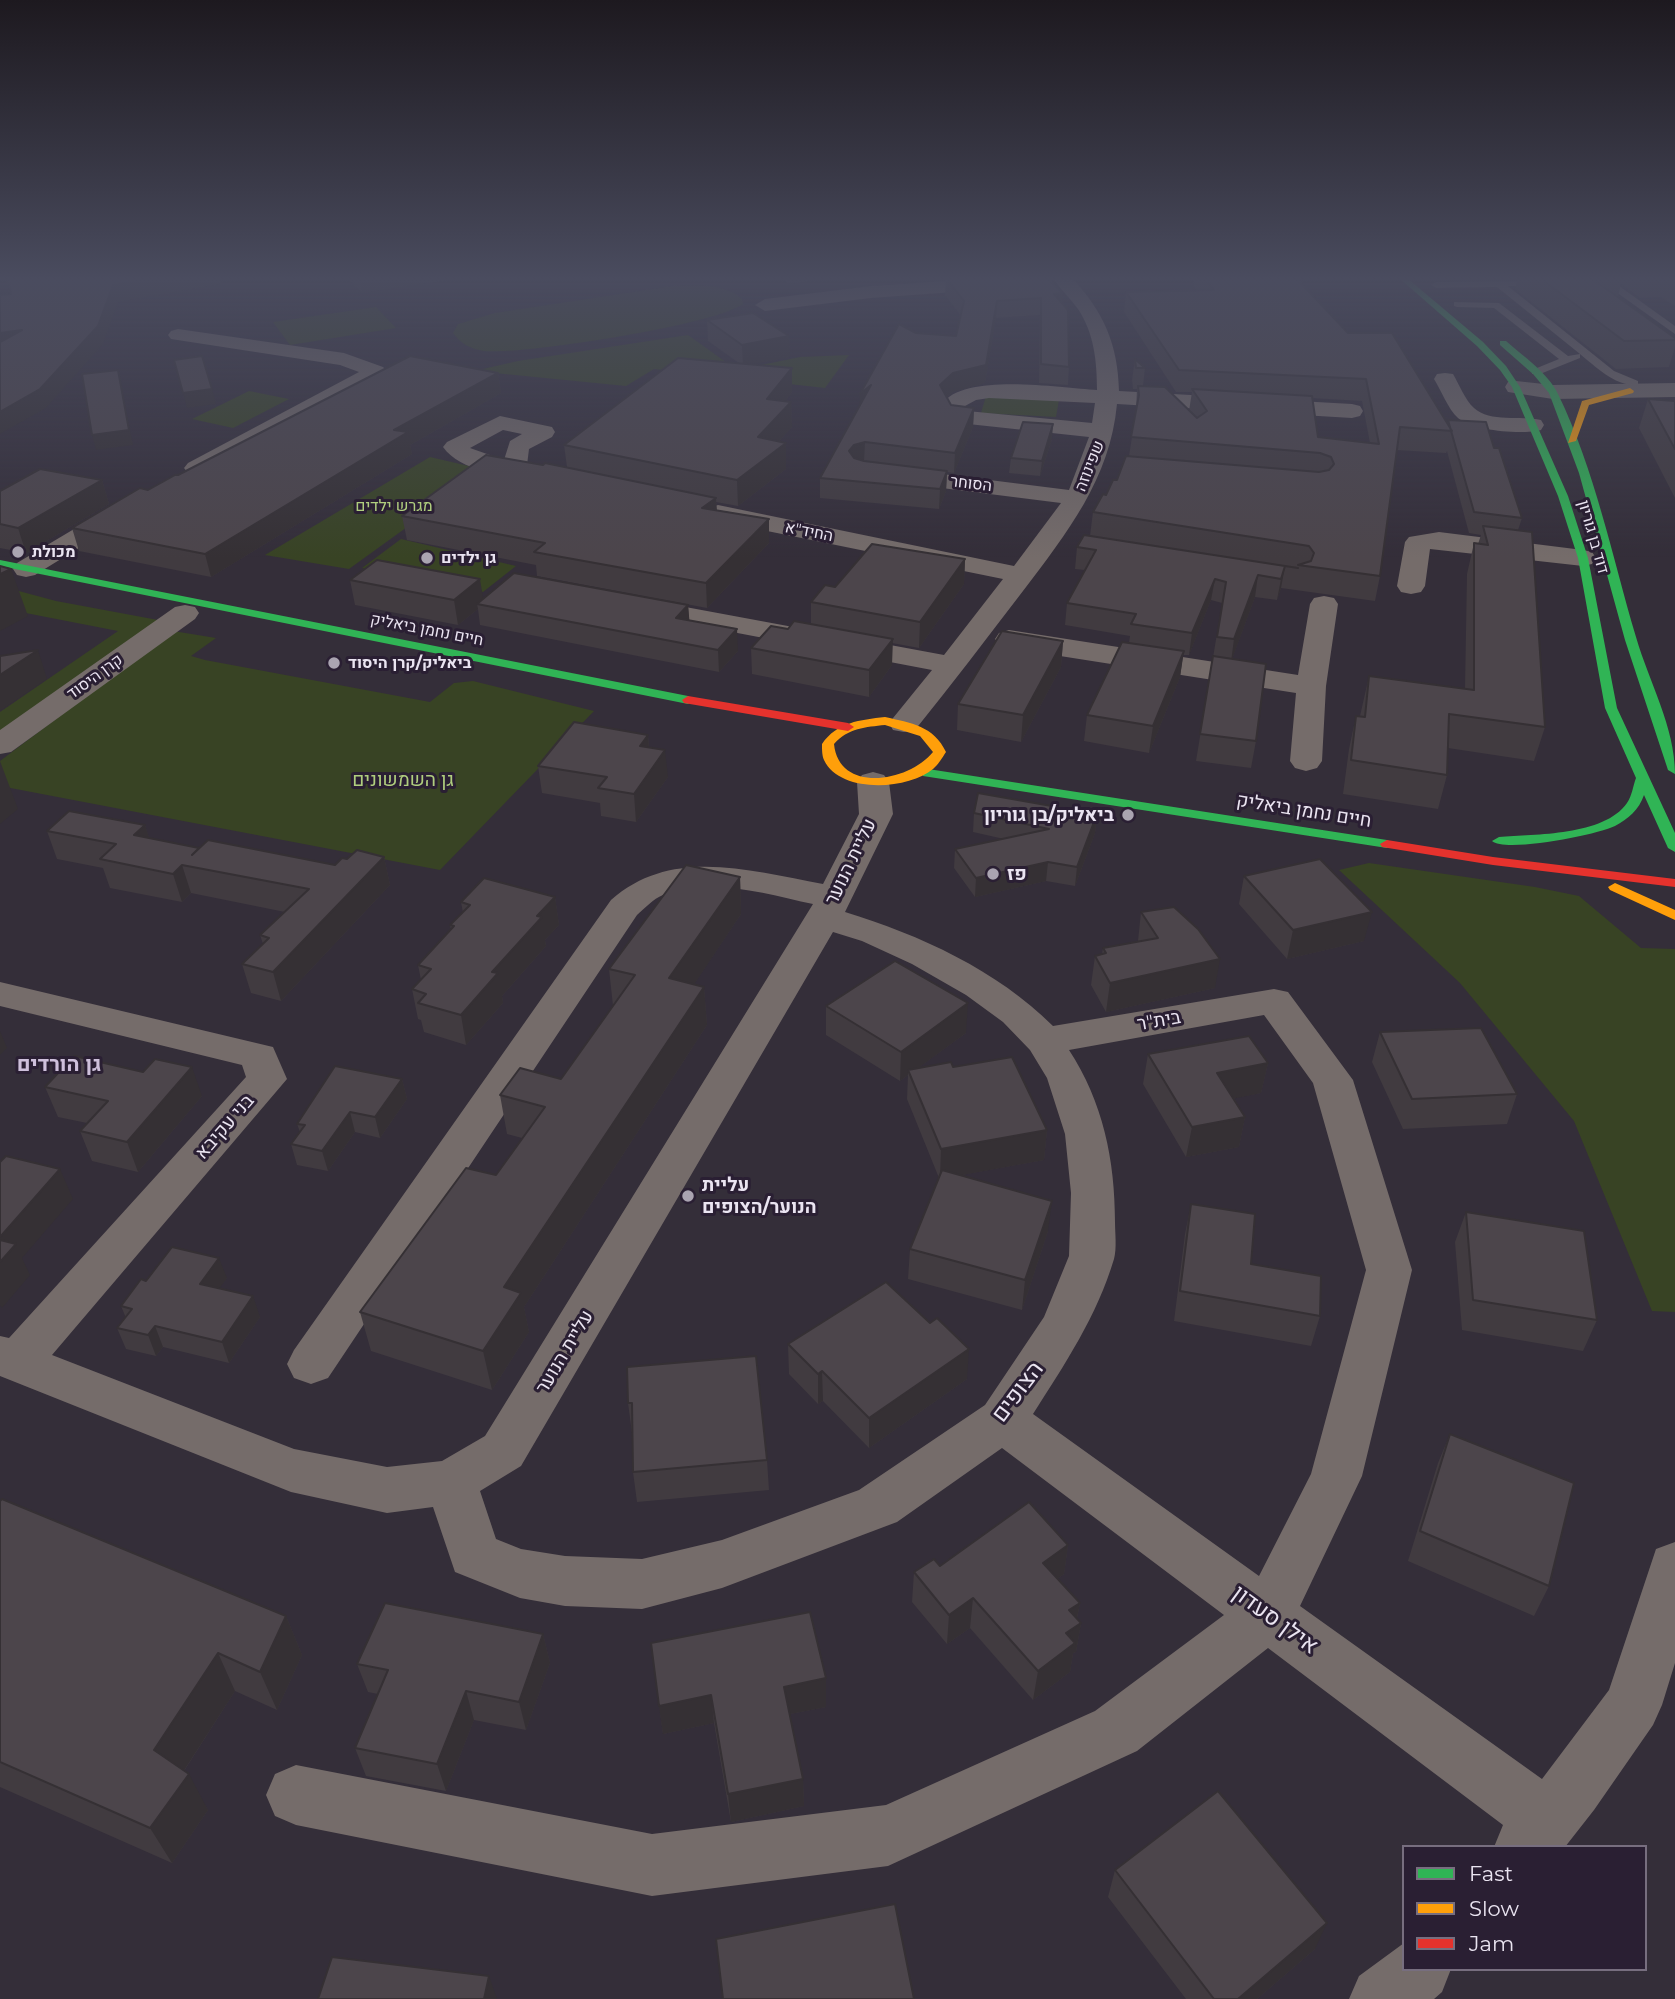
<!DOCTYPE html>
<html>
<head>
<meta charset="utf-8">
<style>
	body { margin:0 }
	#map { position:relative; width:1675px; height:1999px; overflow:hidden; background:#342e39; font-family:Montserrat,sans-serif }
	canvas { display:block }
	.legend { position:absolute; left:1402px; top:1845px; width:245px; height:126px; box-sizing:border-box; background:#2a1f33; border:2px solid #776e7f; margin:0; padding:9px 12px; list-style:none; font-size:21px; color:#eae4f1 }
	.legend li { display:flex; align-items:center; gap:14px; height:35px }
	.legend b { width:35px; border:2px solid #776e7f }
</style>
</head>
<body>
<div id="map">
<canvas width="1675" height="1999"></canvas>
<ul class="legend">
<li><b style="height:9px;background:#30b455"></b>Fast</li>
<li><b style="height:9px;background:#ff9f0a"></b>Slow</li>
<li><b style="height:9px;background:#e5322d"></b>Jam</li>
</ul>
</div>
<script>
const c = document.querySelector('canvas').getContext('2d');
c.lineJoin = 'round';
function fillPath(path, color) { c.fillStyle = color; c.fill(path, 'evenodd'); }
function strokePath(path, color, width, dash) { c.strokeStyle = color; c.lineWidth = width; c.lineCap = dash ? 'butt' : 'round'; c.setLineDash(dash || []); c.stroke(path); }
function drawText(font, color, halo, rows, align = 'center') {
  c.font = font + ' Montserrat,Heebo,sans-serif'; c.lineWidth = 6; c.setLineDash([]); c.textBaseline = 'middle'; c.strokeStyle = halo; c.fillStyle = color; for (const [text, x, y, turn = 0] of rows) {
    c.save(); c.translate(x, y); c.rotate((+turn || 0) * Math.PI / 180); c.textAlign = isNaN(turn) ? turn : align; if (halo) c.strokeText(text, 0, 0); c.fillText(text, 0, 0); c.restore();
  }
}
fillPath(new Path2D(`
	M672,286C694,285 725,283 742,299L743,304C715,325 522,355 484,351C471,349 461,344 453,333L458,324L495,313Z
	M376,307L396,328L290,345L273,322Z
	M688,335L737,370L800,357L849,355L825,388L654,369L626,386L474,371L518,361Z
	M249,391L289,399L233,428L192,419Z
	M986,396L1059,400L1056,417L981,413Z
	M430,457L486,470L349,569L265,555Z
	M401,539L516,566L483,592L362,568Z
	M0,586L56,601L158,620L0,733V712L118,631L0,608Z
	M173,631L216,638L191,656L205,660L430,702L454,683L473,681L594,711L440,870L0,786V761Z
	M1369,863L1535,887L1579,896L1641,948L1675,949V1312L1652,1311L1574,1121L1460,983L1339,870Z`), '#384324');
fillPath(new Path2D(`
	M1598,279L1615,283L1675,326V334L1609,287L1595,284V280Z
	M1547,281L1549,283L1544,286H1508L1614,371L1638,381V385C1616,387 1596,367 1580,354V358L1540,374H1532V370L1559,359L1494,308L1457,307L1454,306V302L1499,303L1568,356L1580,354L1497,287L1436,288L1431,285L1436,282Z`), '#756c6a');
fillPath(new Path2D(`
	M990,278L1004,279L1006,283L997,289L871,298L765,311L755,305L765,299L871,286Z
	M1053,278H1072C1104,312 1118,345 1119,391L1352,404L1360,406L1363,411L1360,416L1352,418L1117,404C1110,479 1067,533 1023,591C987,638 952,684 915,730L904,732L893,730L889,723L932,670L627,612L623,606L627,600L637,598L944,655L1003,579L718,521L709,518L705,513L709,508L718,505L1014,566L1061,503L894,482L885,480L882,475L885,470L894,468L1069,490L1089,437L959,423L951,421L942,404C964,372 1061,388 1097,390C1097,361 1094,333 1078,309C1070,298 1060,289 1053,278ZM989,398L1095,403L1092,423L967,411L965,406L976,400Z
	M178,329L344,353L383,367L387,371L383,375L204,473H188L184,468L188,463L359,372L340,365L171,339L168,335L171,331Z
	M1445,373L1453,374C1459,384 1465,400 1474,408C1490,423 1521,415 1541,420L1544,425L1541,430C1522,435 1474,431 1458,418C1448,409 1441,390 1434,379L1437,374Z
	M1516,381L1553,385L1675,383V397L1553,399L1508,392L1505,387L1508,382Z
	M500,416L552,427L555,432L552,437L529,449L527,465L537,467L541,472L537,477L529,479C501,474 461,472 443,447L447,442ZM503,430L522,434L510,441L504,460L470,448Z
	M120,504L129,507L133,512L129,517L35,575L26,577L17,575L13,569L17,563L111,507Z
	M1439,532L1583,550L1592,552L1596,558L1592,564L1583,566L1430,549L1425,586L1421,592L1411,594L1401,592L1397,586L1405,542L1409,537Z
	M1324,596L1334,598L1338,604L1326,686L1322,761L1317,768L1306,771L1295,768L1290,761L1296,693L1009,648L999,645L995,639L999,633L1009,630L1298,675L1310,604L1314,598Z
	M185,605L195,607L199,613L195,619L11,752L0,754V730L175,607Z
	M873,772L884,775L889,782L893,814L845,912C920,935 997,970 1053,1026L1274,989L1288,992L1353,1080L1412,1270L1362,1476L1300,1606L1542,1779L1609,1690L1656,1549L1675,1542V1663L1662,1705L1653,1725L1594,1810L1565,1847H1494L1503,1825L1268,1648L1137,1751L888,1866L652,1896L296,1825L275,1816L266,1795L275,1774L296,1765L652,1834L886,1805L1095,1711L1224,1615L1002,1448L897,1522L722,1588L642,1609L565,1606L520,1598L455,1572L433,1507L387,1513L291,1492L0,1376V1336L9,1338L246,1077L242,1065L0,1006V982L273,1047L287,1079L52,1355L294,1449L387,1467L442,1461L485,1436L813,904C767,894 708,876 663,895C653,899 645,908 637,915L328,1378L311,1384L294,1378L287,1364L294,1350L611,900C672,846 751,871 823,884L859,814L857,782L862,775ZM833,932L862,941L912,964L966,995L1003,1022L1030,1050L1047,1078L1065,1134L1071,1193L1069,1256L1044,1317L985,1405L859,1490L722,1540L642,1559L565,1556L521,1549L496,1539L480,1491L521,1466ZM1264,1015L1313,1083L1366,1270L1311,1474L1259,1576L1033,1414C1065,1364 1097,1316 1114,1259C1117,1248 1115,1233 1115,1222C1115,1160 1103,1102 1069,1050Z
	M1404,1943V1969H1451L1442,1992L1434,1999H1349L1359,1976Z`), '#756c6a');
fillPath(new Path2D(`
	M1399,278H1407L1483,342L1506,366L1520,387L1568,496L1588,558L1617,708L1675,833V852L1668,848L1644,795C1639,810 1628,819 1615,826C1597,835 1505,853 1492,841L1499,837C1535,834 1604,836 1627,803C1632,796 1633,786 1636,778L1605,708L1578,558L1558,496L1512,387L1500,370L1477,346Z
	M1500,341H1506C1523,356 1548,373 1558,394C1595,470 1612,556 1636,637C1649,682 1675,727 1675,774L1668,770L1625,640L1579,473L1549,393L1533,374L1500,345Z
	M0,560L688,696L694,700L688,704L0,566Z
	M928,769L1387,840L1394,844L1387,848L923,776V770Z`), '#30b455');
fillPath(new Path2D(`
	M1630,388L1634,391L1633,393L1589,405L1576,441L1568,443L1582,401Z
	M885,717C911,723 934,726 946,752C942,758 938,765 933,769C908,790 840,794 824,760C822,756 822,749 822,744C837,722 860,720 885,717ZM885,725L920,736L933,752C909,782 839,794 834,744C848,728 866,727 885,725Z
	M1615,883L1675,910V920L1610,890L1608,887Z`), '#ff9f0a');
fillPath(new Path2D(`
	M688,696L848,723L854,727L848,731L684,703L682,700Z
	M1387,840L1493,857L1675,879V887L1493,865L1382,847L1380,844Z`), '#e5322d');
fillPath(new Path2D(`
	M348,278H459L362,293Z
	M780,278H821L790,284Z
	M932,278H1047L1063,293L1062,303L1069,367L1068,385L1039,383L1040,315L996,318L985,383L953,392L947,397L951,405L974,408L973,427L954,473L947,472L946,491L939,509L820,498V478L916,333L956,336L961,316L945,295L946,279H933Z
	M1194,278H1296L1348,333L1447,424L1448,420L1494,448L1522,518L1518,530L1545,727L1534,761L1448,748L1447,775L1438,809L1343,794L1349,749L1356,716H1360L1369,676L1465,689L1467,574L1474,543L1478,544L1481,535L1469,533L1447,451L1446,453L1397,450L1380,576L1375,601L1281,588L1277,600L1255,597L1232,659L1256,741L1251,768L1196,761L1222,603L1211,600L1189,655H1183L1180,677L1149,753L1084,741L1087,715L1129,643L1130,636L1065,625L1067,603L1085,570L1075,569L1077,547L1090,536L1093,512L1117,480L1129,456L1136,412L1137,389H1133L1132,380L1135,359L1145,368L1143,386L1189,411L1192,392H1176L1124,312L1126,292L1196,290L1193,286ZM1312,398L1362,401L1370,443L1318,437Z
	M1501,278H1675V306L1661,297L1640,298L1621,284L1618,297L1675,338V347L1669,367L1616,369L1515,289L1518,278Z
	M707,320L789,336L790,357L751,364L792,368V392L785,401L791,402L792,427L778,442L786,443V469L738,506L716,502L717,510L769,519V543L707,608L537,576L536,565L407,540L402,516L543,465L567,467L564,445L739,363L708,341Z
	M498,373L501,393L410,445L412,454L211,577L79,551L72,528L178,475Z
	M1648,399L1675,401V498L1639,428Z
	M1052,439L1040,476L1009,473L1011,458Z
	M102,480L109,504L26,553L0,548V491Z
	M965,559L964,584L919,648L892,643V665L869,697L752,674L751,648L788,629L811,624V602L835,587Z
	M350,580L483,599L688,605L689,620L738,651L719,672L480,625L478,609L458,625L355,605Z
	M1063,641L1061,667L1021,742L957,730L958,704Z
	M648,735L649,747L668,777L636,822L601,816L600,803L542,793L538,766Z
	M974,813L1097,814L1095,833L1075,886L1046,881L975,897L954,868L955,849L1004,839L973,832Z
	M145,825L149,838L199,848L335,865L347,859L384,857L390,885L281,1001L251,993L242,964L263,944L260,935L285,912L191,893L182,902L110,888L103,868L57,859L47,831Z
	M1244,876L1364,941L1287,959L1239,904Z
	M740,877L741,914L694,984L704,987L707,1025L524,1307L529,1332L492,1390L371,1351L360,1312L496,1175L522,1138L507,1134L500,1095L561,1079L613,1006L609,969Z
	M555,897L559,925L545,940L546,946L502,996L503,1003L466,1045L424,1032L421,1020L418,1019L412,989L421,980L418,965L451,930L450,925L463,913L461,902Z
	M1141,912L1215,988L1106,1012L1091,985L1095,956L1102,954L1103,948L1138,941Z
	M826,1006L966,1033L918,1068L953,1067L1047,1130L1044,1160L961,1175L1048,1231L1022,1310L908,1279L910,1249L939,1178L907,1099L908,1075L900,1081L826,1035Z
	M1380,1032L1517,1094L1507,1124L1403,1129L1372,1062Z
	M1148,1054L1268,1063L1261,1093L1234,1098L1245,1117L1239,1147L1186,1157L1143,1084Z
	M402,1079L407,1099L380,1138L355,1132L328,1171L297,1165L291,1144L300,1132L297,1124Z
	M45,1087L202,1096L138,1172L92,1161L80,1131L87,1123L58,1117Z
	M1191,1204L1251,1264L1320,1316L1311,1346L1174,1321L1185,1234Z
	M1466,1212L1597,1320L1583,1351L1462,1330L1455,1242Z
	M227,1278L219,1288L260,1317L229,1363L163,1347L156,1356L126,1349L117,1328L126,1318L121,1306L146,1281Z
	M788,1344L967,1379L869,1448L823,1401L818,1404L789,1374Z
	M627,1367L767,1460L769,1490L637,1502L633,1472L632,1433L628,1403Z
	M1450,1434L1549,1586L1534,1616L1408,1561L1438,1463Z
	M0,1501L286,1616L302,1655L277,1710L235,1691L184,1771L208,1810L172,1863L0,1787Z
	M1068,1545L1064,1574L1057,1579L1080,1603L1077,1618L1081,1623L1076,1652L1073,1653L1070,1672L1033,1700L970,1628L947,1644L912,1602L914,1572L940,1566Z
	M543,1634L550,1663L526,1730L474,1720L446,1791L366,1776L355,1748L378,1694L368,1692L357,1664Z
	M651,1643L826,1707L790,1714L803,1779L804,1806L731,1822L714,1723L663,1734Z
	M1115,1870L1315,1949L1257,1999H1186L1108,1897Z`), '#413b40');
fillPath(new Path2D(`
	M157,278H220L221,284L118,302L103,344L46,408L0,434V412L113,285Z
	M370,278H459L362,293L360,279Z
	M790,278H821L790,284Z
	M1063,293L1061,310L1054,294Z
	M997,301L996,318L985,383L953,392L939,404L940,385L953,373Z
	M22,330L0,351V333Z
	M789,336L790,357L743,366L742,345Z
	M792,368V392L768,424L767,399Z
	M118,370L121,384L133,445L96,450L92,435Z
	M498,373L501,393L410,445L412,454L211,577L205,554L394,430Z
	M871,385L859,412L860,394Z
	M212,389L216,404L187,408L183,393Z
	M791,402L792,427L759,463L786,443V469L738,506L737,480L758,437Z
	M974,408L973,427L954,473L955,453Z
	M1053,424L1052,439L1040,476L1042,461Z
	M865,442L864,461L849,471V451L854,445Z
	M947,471L946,491L939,509L940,489Z
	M102,480L109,504L26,553L18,528Z
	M716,498L717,521L702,508Z
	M769,519V543L707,608L706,583Z
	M965,559L964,584L919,648L920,622Z
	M1285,566L1281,588L1277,600L1281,579Z
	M11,569L28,616L0,631V574Z
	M1258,575L1255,597L1231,662L1234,639Z
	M480,579L484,604H477L478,609L458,625L454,600Z
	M1215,579L1211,600L1189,655L1192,633Z
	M688,605L690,627L676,618Z
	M737,629L738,651L719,672L718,650Z
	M893,639L892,665L869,697V670Z
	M1063,641L1061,667L1021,742L1023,715Z
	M38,650L47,679L0,711V675Z
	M1184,651L1180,677L1149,753L1153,726Z
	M648,735L650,762L640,746Z
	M665,750L668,777L636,822L634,794Z
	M0,761L18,809L0,824Z
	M1097,814L1095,833L1075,886L1077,867Z
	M145,825L154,853L134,835Z
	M384,857L390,885L281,1001L273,972Z
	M1048,862L1046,881L975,897L976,878Z
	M182,865L191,893L182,902L173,874Z
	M740,877L741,914L673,1016L669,978Z
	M555,897L559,925L545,940L546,946L502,996L503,1003L466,1045L461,1015L492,972L537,916Z
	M1372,912L1364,941L1287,959L1293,930Z
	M1220,959L1215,988L1106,1012L1110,983Z
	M704,987L707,1025L524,1307L529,1332L492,1390L483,1351L504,1287Z
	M968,1003L966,1033L910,1074L908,1070V1075L900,1081L901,1052Z
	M0,1031L7,1048L0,1055Z
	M1268,1063L1261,1093L1212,1103L1217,1073Z
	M192,1067L202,1096L138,1172L127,1142Z
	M402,1079L407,1099L380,1138L375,1117Z
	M350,1112L355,1132L328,1171L322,1151Z
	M1245,1117L1239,1147L1186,1157L1192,1127Z
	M1047,1130L1044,1160L940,1179L941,1149Z
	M60,1169L73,1199L22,1258L30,1275L2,1308L0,1305V1237Z
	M1052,1201L1048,1231L1022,1310L1025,1280Z
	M219,1258L227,1278L208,1304L200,1284Z
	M253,1296L260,1317L229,1363L222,1342Z
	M155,1326L163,1347L156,1356L148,1335Z
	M969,1349L967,1379L869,1448V1418Z
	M822,1371L823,1401L818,1404V1374Z
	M1068,1545L1064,1574L1039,1592L1043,1563Z
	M973,1598L970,1628L947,1644L949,1615Z
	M1080,1603L1075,1627L1081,1623L1076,1652L1073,1653L1070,1672L1033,1700L1038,1671L1069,1610Z
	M286,1616L302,1655L277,1710L260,1672Z
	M543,1634L550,1663L526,1730L519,1702Z
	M218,1653L235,1691L174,1786L154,1750Z
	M826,1678V1707L785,1715L784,1687Z
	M466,1691L474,1720L446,1791L437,1764Z
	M711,1695L714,1723L663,1734L659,1706Z
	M189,1774L208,1810L172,1863L150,1828Z
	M803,1779L804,1806L731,1822L728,1794Z
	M1327,1923L1315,1949L1257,1999H1238Z
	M489,1976L497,1999H484Z`), '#353034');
const building = new Path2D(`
	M8,278H157L113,285L98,326L40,389L0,412V342L22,330L0,333V295L11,294Z
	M946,278H1047L1063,293L1054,294L1068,310L1069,367L1041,364V298L997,301L986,365L953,373L940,385L951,405L974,408L955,453L865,442L854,445L849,451L854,458L864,461L947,471L940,489L820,478L871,385L860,394L899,324L916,333L956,336L964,301Z
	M1204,278H1296L1348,333H1392L1452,431L1400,427L1380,576L1298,565L1311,561L1314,553L1309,546L1093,512L1103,494L1106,495L1113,480H1117L1126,456L1319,472L1329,470L1334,464L1331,457L1320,453L1131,437L1139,395L1138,386L1165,387L1197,418L1207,411L1192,389L1312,396L1318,437L1379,444L1366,379L1179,370L1126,292L1214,290Z
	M1540,278H1591L1675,338V340L1624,341Z
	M753,313L789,336L742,345L707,320Z
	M202,356L212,389L183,393L174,360Z
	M410,356L498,373L394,430L408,432L205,554L72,528L140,488L148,490L175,475H178Z
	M678,358L792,368L767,399L791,402L758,437L786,443L737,480L564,445Z
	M1135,359L1145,368H1136Z
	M118,370L129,430L92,435L82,374Z
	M1648,399L1675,401V449Z
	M1448,420L1486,422L1494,448H1499L1522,518L1474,512Z
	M1023,422L1053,424L1042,461L1011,458Z
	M486,455L543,465L545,463L716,498L702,508L769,519L706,583L534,552L545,543L402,516Z
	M40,469L102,480L18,528L0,524V491Z
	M1483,526L1532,532L1545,727L1449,714L1447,775L1351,760L1356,716L1365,717L1369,676L1474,690V543L1488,545Z
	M1084,535L1298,568L1285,566L1281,579L1258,575L1234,639L1217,637L1226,582L1215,579L1192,633L1131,624L1136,614L1067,603L1096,550L1077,547Z
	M872,544L965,559L920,622L811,602L825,585L835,587Z
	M377,560L480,579L454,600L350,580Z
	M0,566L11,569L0,574Z
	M514,573L688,605L676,618L737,629L718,650L477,604Z
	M794,621L893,639L869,670L751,648L771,626L788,629Z
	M1002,631L1063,641L1023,715L958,704Z
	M1122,642L1184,651L1153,726L1087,715Z
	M38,650L0,675V656Z
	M1213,656L1266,664L1256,741L1200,734Z
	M574,722L648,735L640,746L665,750L634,794L598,788L607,777L538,766Z
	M978,793L1097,814L1077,867L1048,862L976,878L955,849L1049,829L974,813Z
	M69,811L145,825L134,835L199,848L192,855L208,840L335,865L342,858L347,859L357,850L384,857L273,972L242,964L269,938L260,935L309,889L182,865L173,874L100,859L116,844L47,831Z
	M1320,859L1372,912L1293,930L1244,876Z
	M686,865L740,877L669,978L704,987L504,1287L521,1293L483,1351L360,1312L466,1168L496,1175L545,1107L500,1095L520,1068L561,1079L635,975L609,969Z
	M484,878L555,897L537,916L542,917L492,972L498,973L461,1015L418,1003L426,994L412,989L431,969L418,965L454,926L450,925L470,905L461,902Z
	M1174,907L1198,929L1220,959L1110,983L1095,956L1106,953L1103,948L1158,938L1141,912Z
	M895,961L968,1003L901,1052L826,1006Z
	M1481,1028L1517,1094L1412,1099L1380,1032Z
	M1249,1036L1268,1063L1217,1073L1245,1117L1192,1127L1148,1054Z
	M74,1056L143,1072L155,1059L192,1067L127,1142L80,1131L108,1101L45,1087Z
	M1012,1057L1047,1130L941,1149L908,1070L951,1062L953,1067Z
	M335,1066L402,1079L375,1117L350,1112L322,1151L291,1144L305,1125L297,1124Z
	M6,1156L60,1169L0,1237V1162Z
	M942,1170L1052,1201L1025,1280L910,1249Z
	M1191,1204L1255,1214L1251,1264L1321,1276L1320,1316L1180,1291Z
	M1466,1212L1584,1231L1597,1320L1473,1300Z
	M0,1240L16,1244L0,1262Z
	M172,1247L219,1258L200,1284L253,1296L222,1342L155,1326L148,1335L117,1328L132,1309L121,1306L141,1279L146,1281Z
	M886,1282L930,1323L937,1318L969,1349L869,1418L822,1371L818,1374L788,1344Z
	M756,1356L767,1460L633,1472L632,1403H628L627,1367Z
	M1450,1434L1574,1483L1549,1586L1420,1531Z
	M2,1499L286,1616L260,1672L218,1653L154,1750L189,1774L150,1828L0,1762V1501Z
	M1029,1502L1068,1545L1043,1563L1080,1603L1069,1610L1081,1623L1066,1633L1075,1643L1038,1671L973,1598L949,1615L914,1572L934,1559L940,1566Z
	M385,1603L543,1634L519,1702L466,1691L437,1764L355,1748L388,1670L357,1664Z
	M810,1612L826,1678L784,1687L803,1779L728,1794L711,1695L659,1706L651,1643Z
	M1218,1791L1327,1923L1238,1999H1214L1115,1870Z
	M895,1904L914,1999H723L716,1939Z
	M332,1957L489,1976L484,1999H318Z`);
fillPath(building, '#4c454b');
strokePath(building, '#353034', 2);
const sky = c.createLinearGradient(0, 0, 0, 558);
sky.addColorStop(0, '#1d191f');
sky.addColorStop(0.5, '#4a4c5f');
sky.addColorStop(1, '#4a4c5f00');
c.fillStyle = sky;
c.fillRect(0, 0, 1675, 558);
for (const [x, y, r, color] of [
	[18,552,7,"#aaa4b1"],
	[427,558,7,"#aaa4b1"],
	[334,663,7,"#aaa4b1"],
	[1128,815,7,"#aaa4b1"],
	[993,874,7,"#aaa4b1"],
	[688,1196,7,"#aaa4b1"]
]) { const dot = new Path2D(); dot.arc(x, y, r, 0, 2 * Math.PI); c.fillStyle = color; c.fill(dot); strokePath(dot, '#2a1f33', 2.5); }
drawText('16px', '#eae4f1', '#2a1f33', [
	["שפינוזה",1090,466,-68],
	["הסוחר",971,484,7],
	["החיד\"א",809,532,11],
	["דוד בן גוריון",1593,537,74],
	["חיים נחמן ביאליק",427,630,11],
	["קרן היסוד",95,677,-36]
]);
drawText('16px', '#b0ce7e', '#2a1f33', [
	["מגרש ילדים",394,506]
]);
drawText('bold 16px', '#eae4f1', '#2a1f33', [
	["מכולת",32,552],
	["גן ילדים",441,558],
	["ביאליק/קרן היסוד",348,663]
], 'left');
drawText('19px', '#b0ce7e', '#2a1f33', [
	["גן השמשונים",403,780]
]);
drawText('19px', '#eae4f1', '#2a1f33', [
	["חיים נחמן ביאליק",1304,811,9],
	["עליית הנוער",851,862,-64],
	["בית\"ר",1159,1021,-10],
	["בני עקיבא",225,1127,-49],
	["עליית הנוער",565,1352,-59]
]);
drawText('bold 19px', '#eae4f1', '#2a1f33', [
	["ביאליק/בן גוריון",1114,815,"right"],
	["פז",1007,874],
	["עליית",702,1185],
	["הנוער/הצופים",702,1207]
], 'left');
drawText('bold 21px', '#cec0db', '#2a1f33', [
	["גן הורדים",59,1065]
]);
drawText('23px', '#eae4f1', '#2a1f33', [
	["הצופים",1018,1392,-53],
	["אילן סעדון",1275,1620,36]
]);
</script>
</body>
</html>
